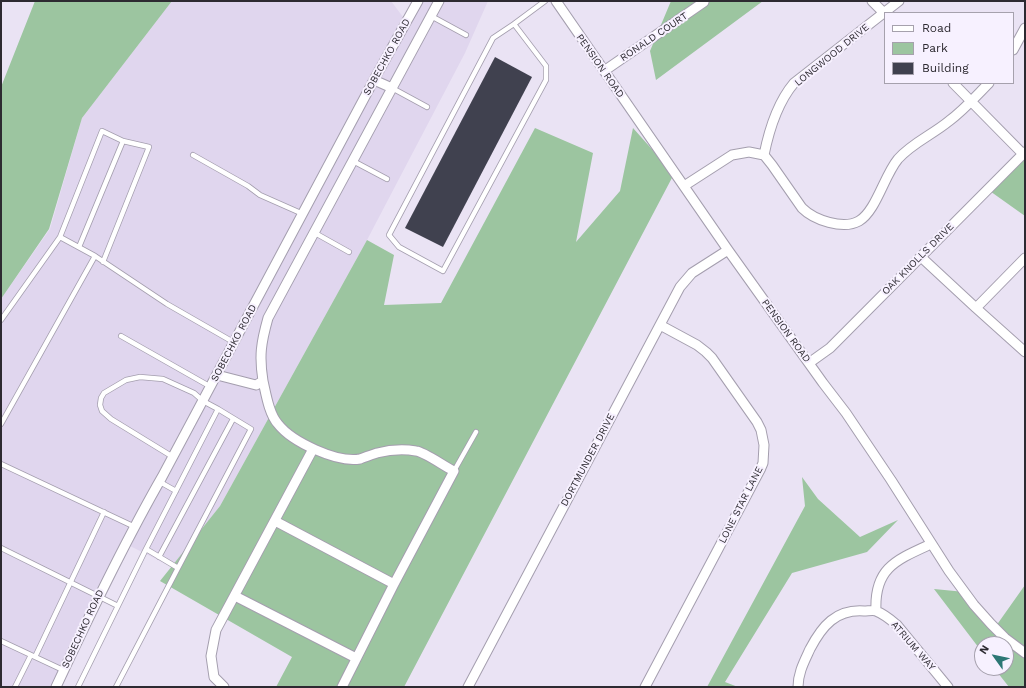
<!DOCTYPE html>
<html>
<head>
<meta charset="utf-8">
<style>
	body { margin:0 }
	#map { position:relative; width:1026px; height:688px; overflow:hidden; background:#eae3f4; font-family:"Work Sans",sans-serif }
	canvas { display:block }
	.frame { position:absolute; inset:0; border:2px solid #2d2a31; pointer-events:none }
	.legend { position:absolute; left:884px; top:12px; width:130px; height:72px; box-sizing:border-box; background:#f7f1ff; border:1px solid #a6a1ad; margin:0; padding:5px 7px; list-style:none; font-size:12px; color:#2d2a31 }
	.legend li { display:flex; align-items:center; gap:8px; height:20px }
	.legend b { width:20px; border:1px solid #a6a1ad }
	.north { position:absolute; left:974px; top:636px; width:40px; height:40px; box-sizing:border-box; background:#f7f1ff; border:1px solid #a6a1ad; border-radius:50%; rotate:303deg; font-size:11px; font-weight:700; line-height:16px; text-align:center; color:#2d2a31 }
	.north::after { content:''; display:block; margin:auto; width:14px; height:18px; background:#2d7775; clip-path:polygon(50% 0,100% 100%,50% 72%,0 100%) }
</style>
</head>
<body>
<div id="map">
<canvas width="1026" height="688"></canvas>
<div class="frame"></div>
<ul class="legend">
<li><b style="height:5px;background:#fff"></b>Road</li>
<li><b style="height:11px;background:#9cc5a0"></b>Park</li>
<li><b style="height:11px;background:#40414f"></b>Building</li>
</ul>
<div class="north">N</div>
</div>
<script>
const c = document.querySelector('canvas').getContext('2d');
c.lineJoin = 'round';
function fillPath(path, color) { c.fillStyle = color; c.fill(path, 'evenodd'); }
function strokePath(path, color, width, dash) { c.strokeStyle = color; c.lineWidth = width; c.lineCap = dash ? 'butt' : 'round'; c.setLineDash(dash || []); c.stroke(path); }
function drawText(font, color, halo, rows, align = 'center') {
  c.font = font + ' "Work Sans",sans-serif'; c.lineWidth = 4; c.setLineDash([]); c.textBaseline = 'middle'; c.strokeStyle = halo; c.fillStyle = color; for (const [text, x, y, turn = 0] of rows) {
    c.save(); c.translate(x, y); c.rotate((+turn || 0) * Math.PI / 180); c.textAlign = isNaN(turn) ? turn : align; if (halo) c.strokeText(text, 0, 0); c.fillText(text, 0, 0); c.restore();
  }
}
fillPath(new Path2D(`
	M172,1H391L406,21L418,1H488L465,53L367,240L220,506L172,567L126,544L56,687H1V299L50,229L82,118Z`), '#e0d6ee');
fillPath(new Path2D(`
	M35,1H172L82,118L49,229L1,299V87Z
	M671,1H763L656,80L650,51Z
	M535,128L593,153L576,242L620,191L633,128L674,174L404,687H276L292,657L160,581L220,506L367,240L394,255L384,305L441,303Z
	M1025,153V216L987,189Z
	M802,477L818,499L860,537L898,520L867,552L792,573L725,682L738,687H707L805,506Z
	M1025,585V687H1009L994,668H1006V644H982V652L934,589L965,592L996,626Z`), '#9cc5a0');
fillPath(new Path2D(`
	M495,57L532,77L443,247L405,228Z`), '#40414f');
const lane = new Path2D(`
	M431,16L466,35
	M514,24L546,66V80L443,271L399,247L389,235L493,38L514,24L545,1
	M392,88L427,107
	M193,155L248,186L260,195L303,214
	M353,161L387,179
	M315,233L349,252
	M60,237L102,131L123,141
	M79,247L123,141L149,147L103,262
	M95,256L167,304L235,343
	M1,320L60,237L95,256L1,424
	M121,336L211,387
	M173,457L111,419L102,411L100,405L101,398L104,393L126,380L140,377L163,379L194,393L203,401L218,409
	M1,464L135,527
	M454,471L476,432
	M160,482L176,491
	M1,548L118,606
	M146,549L218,409L251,429L178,568
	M159,557L233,419
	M1,641L63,670
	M35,657L104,512
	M15,687L31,655
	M78,687L146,549L178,568L116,687`);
const street = new Path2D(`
	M556,1L728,250L823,383L846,413L891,480L949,571L974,605L991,624L1005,638L1025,653
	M872,1L885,14
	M899,1L794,83C778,102 769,130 764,155L772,165L802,208C814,220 843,230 859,221C876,211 884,176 898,159C912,143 932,135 949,121C964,110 976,96 989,83
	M1013,50L1025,28
	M604,71L704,2
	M374,80L392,88
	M953,83L1023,154
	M684,186L732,155L749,152L764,155
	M921,257L976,308
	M1025,258L976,308L1025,352
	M809,363L830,348L1025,152
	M217,375L256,385L263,381C259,356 261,343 268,318L439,1
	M263,381C266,394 269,414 278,424C292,442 337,463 360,459C365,457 371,455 377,453C389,450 404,449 416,451C425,452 445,467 454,471L394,584L342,687
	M275,521L394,584
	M235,596L356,658
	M876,611C874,568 896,560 931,544
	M56,687C89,616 123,545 162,477L376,76L418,1
	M224,687L214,677L211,656L216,630L313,449
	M468,687L680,287L692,273L728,250
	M645,687L760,470L763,463L764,445L761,430L757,422L712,358L706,352L697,345L660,325
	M798,687C798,673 804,662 810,649C822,626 836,609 864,611C868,611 873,610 876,611C884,614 891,620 897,625L948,687`);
strokePath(lane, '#a49eae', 6);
strokePath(street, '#a49eae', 11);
strokePath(lane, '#fff', 4.5);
strokePath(street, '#fff', 9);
drawText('10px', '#2d2a31', '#f7f1ff', [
	["RONALD COURT",654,37,-34],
	["LONGWOOD DRIVE",832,55,-39],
	["SOBECHKO ROAD",387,57,-61],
	["PENSION ROAD",600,66,55],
	["OAK KNOLLS DRIVE",918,259,-45],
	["PENSION ROAD",786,331,54],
	["SOBECHKO ROAD",234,343,-62],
	["DORTMUNDER DRIVE",588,460,-62],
	["LONE STAR LANE",741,505,-63],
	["SOBECHKO ROAD",83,629,-65],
	["ATRIUM WAY",913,646,49]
]);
</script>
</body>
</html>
